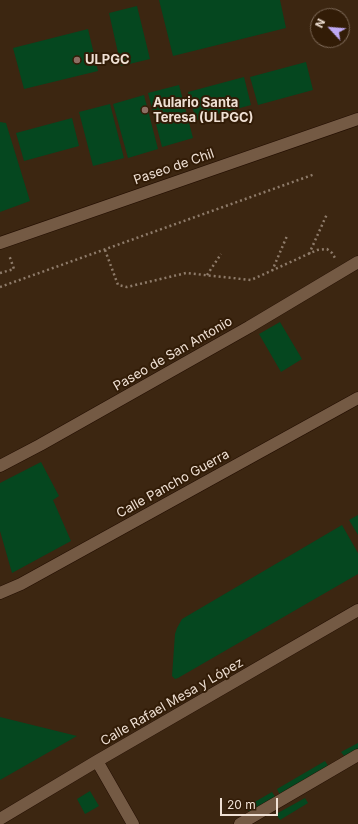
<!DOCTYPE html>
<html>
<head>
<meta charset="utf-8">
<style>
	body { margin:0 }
	#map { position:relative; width:358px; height:824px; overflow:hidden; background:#3c2611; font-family:Inter,sans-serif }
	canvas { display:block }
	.north { position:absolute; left:310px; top:8px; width:40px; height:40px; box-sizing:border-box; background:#321c07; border:1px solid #7e6a59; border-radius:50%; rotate:296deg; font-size:11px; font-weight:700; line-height:16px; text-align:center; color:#efe0d4 }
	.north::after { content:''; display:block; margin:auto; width:14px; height:18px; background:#bfa9f4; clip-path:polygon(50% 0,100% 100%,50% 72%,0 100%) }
	.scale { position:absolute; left:220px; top:798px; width:58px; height:18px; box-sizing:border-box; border:2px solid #efe0d4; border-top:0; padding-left:5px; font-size:12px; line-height:14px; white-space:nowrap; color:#efe0d4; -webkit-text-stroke:3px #321c07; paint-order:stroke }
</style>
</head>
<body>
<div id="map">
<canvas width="358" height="824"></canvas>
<div class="north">N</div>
<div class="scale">20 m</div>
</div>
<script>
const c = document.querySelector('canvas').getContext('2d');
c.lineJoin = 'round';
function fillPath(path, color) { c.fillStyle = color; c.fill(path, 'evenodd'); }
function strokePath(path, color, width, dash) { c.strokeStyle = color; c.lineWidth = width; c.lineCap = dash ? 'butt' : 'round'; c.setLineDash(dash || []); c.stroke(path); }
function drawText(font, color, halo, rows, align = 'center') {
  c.font = font + ' Inter,sans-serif'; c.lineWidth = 4; c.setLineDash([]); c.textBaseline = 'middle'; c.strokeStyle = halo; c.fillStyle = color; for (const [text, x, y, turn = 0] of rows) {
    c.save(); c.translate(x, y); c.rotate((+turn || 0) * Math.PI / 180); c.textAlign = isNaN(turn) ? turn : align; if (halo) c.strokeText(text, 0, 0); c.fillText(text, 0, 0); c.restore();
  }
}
fillPath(new Path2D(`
	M159,0H280L286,28L173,56Z
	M137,6L150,59L121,66L109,13Z
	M88,29L98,71L24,89L13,48Z
	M306,62L313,90L258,105L250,77Z
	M244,77L251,105L196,120L188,92Z
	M179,85L193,138L162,147L148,93Z
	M144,95L158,149L128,158L113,104Z
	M110,104L124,158L93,166L79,112Z
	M72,118L79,146L24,161L16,133Z
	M0,122L6,123L30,201L0,212Z
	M280,322L302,359L281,372L259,334Z
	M41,462L59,496L53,500L71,541L12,573L0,531V483Z
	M358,515V535L349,520Z
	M342,525L358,553V574L178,678L175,679L172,676L175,634L177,628L182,619Z
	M0,717L77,736L0,780Z
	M358,743V750L345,757L341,752Z
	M325,761L329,767L280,795L277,789Z
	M90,791L99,806L85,814L77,799Z
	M272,792L276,798L250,813L246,807Z
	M305,798L308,803L280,820L276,814Z`), '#05471f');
const street = new Path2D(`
	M0,466L40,445L249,327L358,262
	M0,593L21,584L358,398
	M97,761L133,824
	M0,819L97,761L358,610
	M240,824L358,755`);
const secondary = new Path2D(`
	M0,243L358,119`);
strokePath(street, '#230e00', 13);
strokePath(secondary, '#230e00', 13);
strokePath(new Path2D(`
	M105,250L118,285L127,287L186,273L251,280L317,250L327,249L332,253L335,258
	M309,254L327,214
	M272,271L287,236
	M0,273L14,269L9,255
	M207,275L221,254
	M0,287L315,174`), '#8e7b6a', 2.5, [2, 3]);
strokePath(street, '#745a44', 12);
strokePath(secondary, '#745a44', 12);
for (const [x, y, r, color] of [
	[77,60,4,"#8d6e63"],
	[145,110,4,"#8d6e63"]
]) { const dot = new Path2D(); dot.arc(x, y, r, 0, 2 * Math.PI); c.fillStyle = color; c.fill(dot); strokePath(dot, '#321c07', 1.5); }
drawText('bold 13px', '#efe0d4', '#321c07', [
	["ULPGC",85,60],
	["Aulario Santa",153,103],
	["Teresa (ULPGC)",153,118]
], 'left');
drawText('13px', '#efe0d4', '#321c07', [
	["Paseo de Chil",174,167,-19],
	["Paseo de San Antonio",173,354,-30],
	["Calle Pancho Guerra",173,484,-29],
	["Calle Rafael Mesa y López",172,702,-30]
]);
</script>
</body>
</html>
